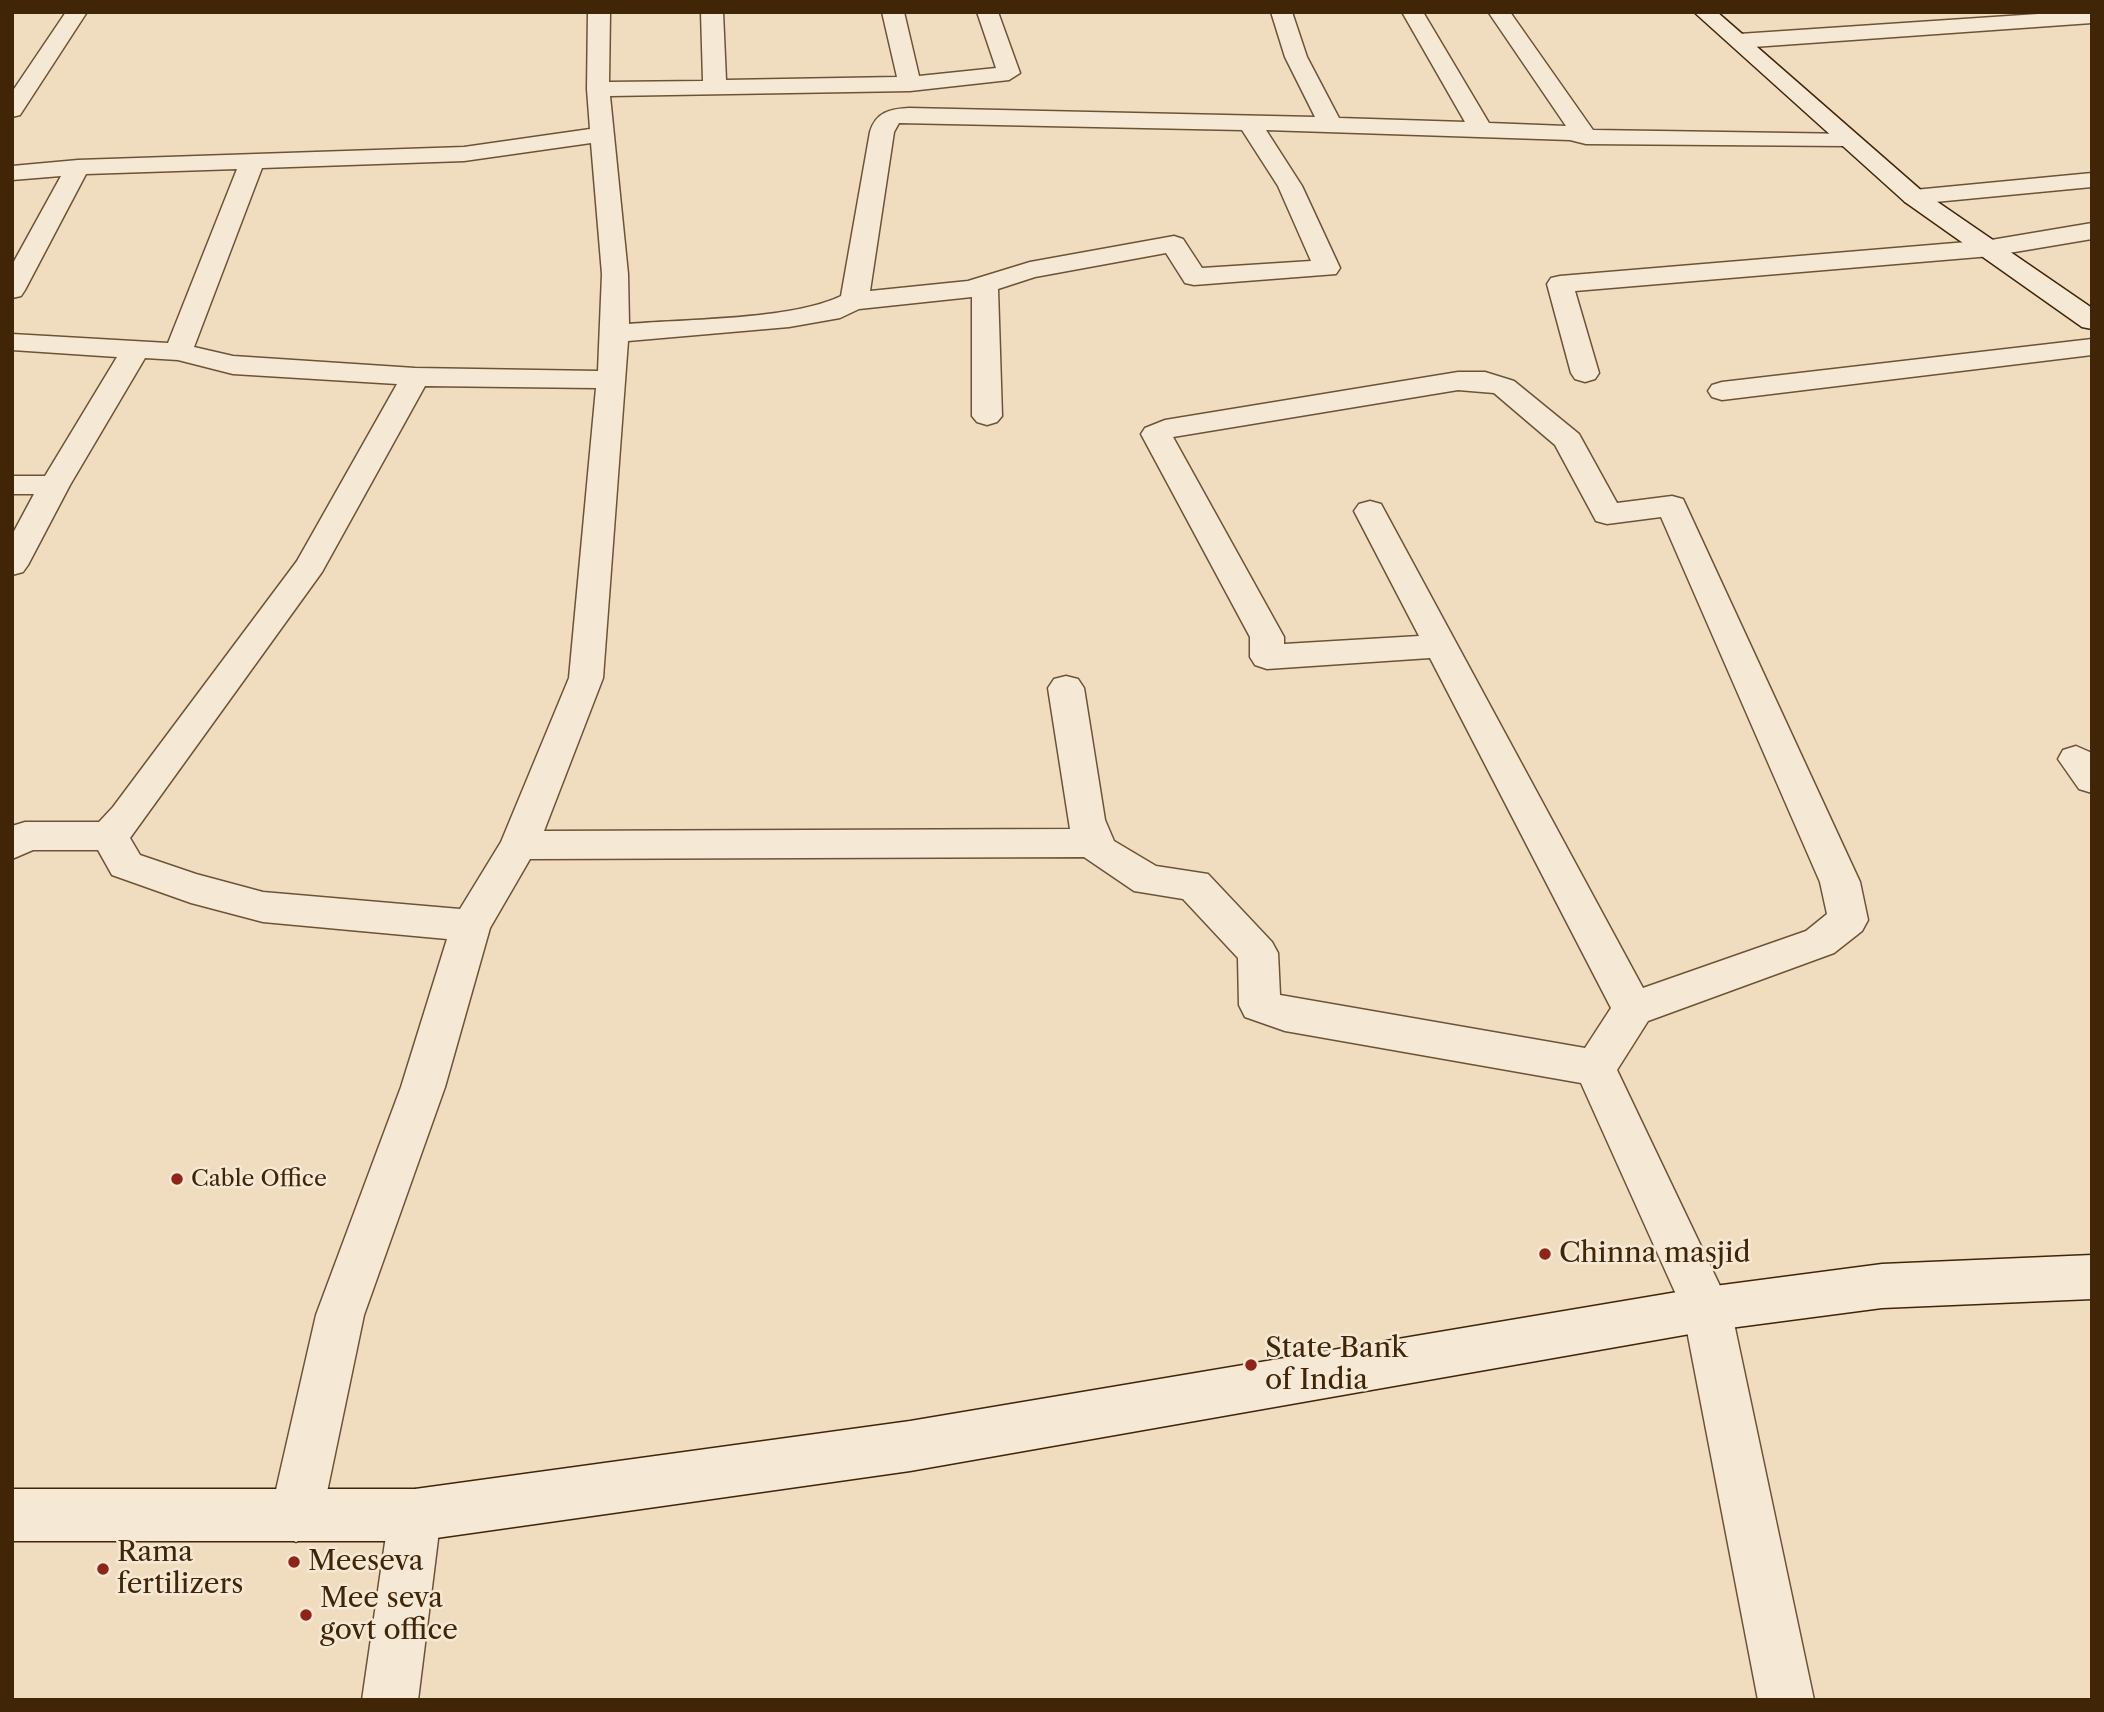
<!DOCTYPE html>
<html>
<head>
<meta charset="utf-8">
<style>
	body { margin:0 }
	#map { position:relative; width:2104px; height:1712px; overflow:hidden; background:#f0ddc0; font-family:"Libre Caslon Text",serif }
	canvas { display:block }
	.frame { position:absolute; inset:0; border:14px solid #412507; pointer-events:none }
</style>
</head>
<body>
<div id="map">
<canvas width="2104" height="1712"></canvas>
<div class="frame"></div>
</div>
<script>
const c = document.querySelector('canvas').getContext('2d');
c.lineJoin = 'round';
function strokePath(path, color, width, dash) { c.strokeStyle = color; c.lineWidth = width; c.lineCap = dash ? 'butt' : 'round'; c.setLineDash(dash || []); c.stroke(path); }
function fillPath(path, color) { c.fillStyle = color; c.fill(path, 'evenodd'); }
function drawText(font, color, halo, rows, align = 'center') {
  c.font = font + ' "Libre Caslon Text",serif'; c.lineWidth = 5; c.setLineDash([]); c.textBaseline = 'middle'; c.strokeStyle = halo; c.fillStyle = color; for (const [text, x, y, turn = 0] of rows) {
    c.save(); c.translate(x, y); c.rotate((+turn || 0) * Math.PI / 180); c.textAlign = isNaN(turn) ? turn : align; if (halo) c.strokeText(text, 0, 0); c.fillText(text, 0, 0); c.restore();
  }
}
const street = new Path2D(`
	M66,12H87L20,115L12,117V92Z
	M588,12H610L609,82L703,81L701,12H723L726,80L897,77L882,12H904L919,76L996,68L977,12H998L1020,73L1009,80L910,91L610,96L628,274L629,324C687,319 791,320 841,296L870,132C876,112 890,109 909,108L1315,117L1285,57L1271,12H1292L1307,57L1339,118L1465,122L1402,12H1423L1489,123L1566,126L1489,13L1510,12L1593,130L1854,134L1858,139L1854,144L1846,146L1586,144L1570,140L1266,130L1302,186L1340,268L1336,274L1194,285L1185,283L1166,253L1035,277L998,289L1002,416L997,422L987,425L977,422L972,416V297L859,309L840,318L789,327L628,341L603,678L544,831L1070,829L1048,688L1054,679L1066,676L1078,679L1084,688L1105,820L1114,841L1156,866L1208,874L1272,942L1278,953L1280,995L1585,1048L1611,1008L1430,658L1267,669L1255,665L1250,657V637L1141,434L1145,428L1165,420L1458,372H1485L1514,381L1579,434L1617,503L1672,496L1683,499L1860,882L1868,920L1862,931L1834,953L1648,1021L1617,1070L1731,1309L1814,1700H1758L1683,1310L1581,1083L1285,1031L1245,1017L1239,1005L1238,958L1183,899L1134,891L1084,857L530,859L490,928L445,1087L364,1315L322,1516L314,1534L296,1542L278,1534L270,1516L316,1315L401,1087L447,939L263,922L191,903L112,875L98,850H33L12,859V826L25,822H99L113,807L297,561L397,384L233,374L178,360L145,358L70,485L28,565L23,572L12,575V535L34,494H12V476H45L117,357L12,350V334L168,343L237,169L86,174L25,290L21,296L12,298V265L61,176L12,180V166L78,160L464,147L590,129L587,89ZM899,123L1242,130L1278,186L1311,261L1202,268L1183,239L1174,236L1030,262L968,281L870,291L894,132ZM591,143L602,274L598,371L415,368L233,356L194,347L262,168L464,161ZM425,386L596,388L569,678L501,842L460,909L263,892L196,874L140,855L130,838L322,572ZM1458,390L1494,393L1555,445L1596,521L1607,524L1661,517L1820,882L1827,914L1806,931L1643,988L1381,504L1370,501L1359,504L1354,511L1419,636L1284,644V637L1173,437Z
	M2068,12H2092V23L1739,48L1728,41L1739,34Z
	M2092,173V187L1914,204L1905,202L1902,197L1905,192L1914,190Z
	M2092,223V239L1991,256L1575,291L1599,373L1595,379L1585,382L1575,379L1571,373L1547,284L1551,278L1560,276L1991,240Z
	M2092,339V355L1722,400L1712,397L1708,391L1712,385L1722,382Z
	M2076,746L2092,753V793L2079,789L2058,759L2063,750Z
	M415,1489L433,1497L441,1515L418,1700H362L389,1515L397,1497Z`);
const secondary = new Path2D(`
	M1694,12H1717L1923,192L2092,308V329L2082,327L1905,202Z
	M2092,1255V1299L1882,1308L1707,1331L910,1471L415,1541H12V1489H415L910,1421L1707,1287L1882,1264Z`);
strokePath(street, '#6d5335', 3);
strokePath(secondary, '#412507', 3);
fillPath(street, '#f5e9d6');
fillPath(secondary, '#f5e9d6');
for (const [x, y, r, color] of [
	[177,1179,7,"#8f2418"],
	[1545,1254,7,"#8f2418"],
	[1251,1365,7,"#8f2418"],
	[294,1562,7,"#8f2418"],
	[103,1569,7,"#8f2418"],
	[306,1615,7,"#8f2418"]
]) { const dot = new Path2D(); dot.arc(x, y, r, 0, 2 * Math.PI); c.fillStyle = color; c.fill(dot); strokePath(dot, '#f5e9d6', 2.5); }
drawText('23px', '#412507', '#f5e9d6', [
	["Cable Office",191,1179]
], 'left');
drawText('28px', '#412507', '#f5e9d6', [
	["Chinna masjid",1559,1254],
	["State Bank",1265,1349],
	["of India",1265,1381],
	["Rama",117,1553],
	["fertilizers",117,1585],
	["Meeseva",308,1562],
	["Mee seva",320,1599],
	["govt office",320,1631]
], 'left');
</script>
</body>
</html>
